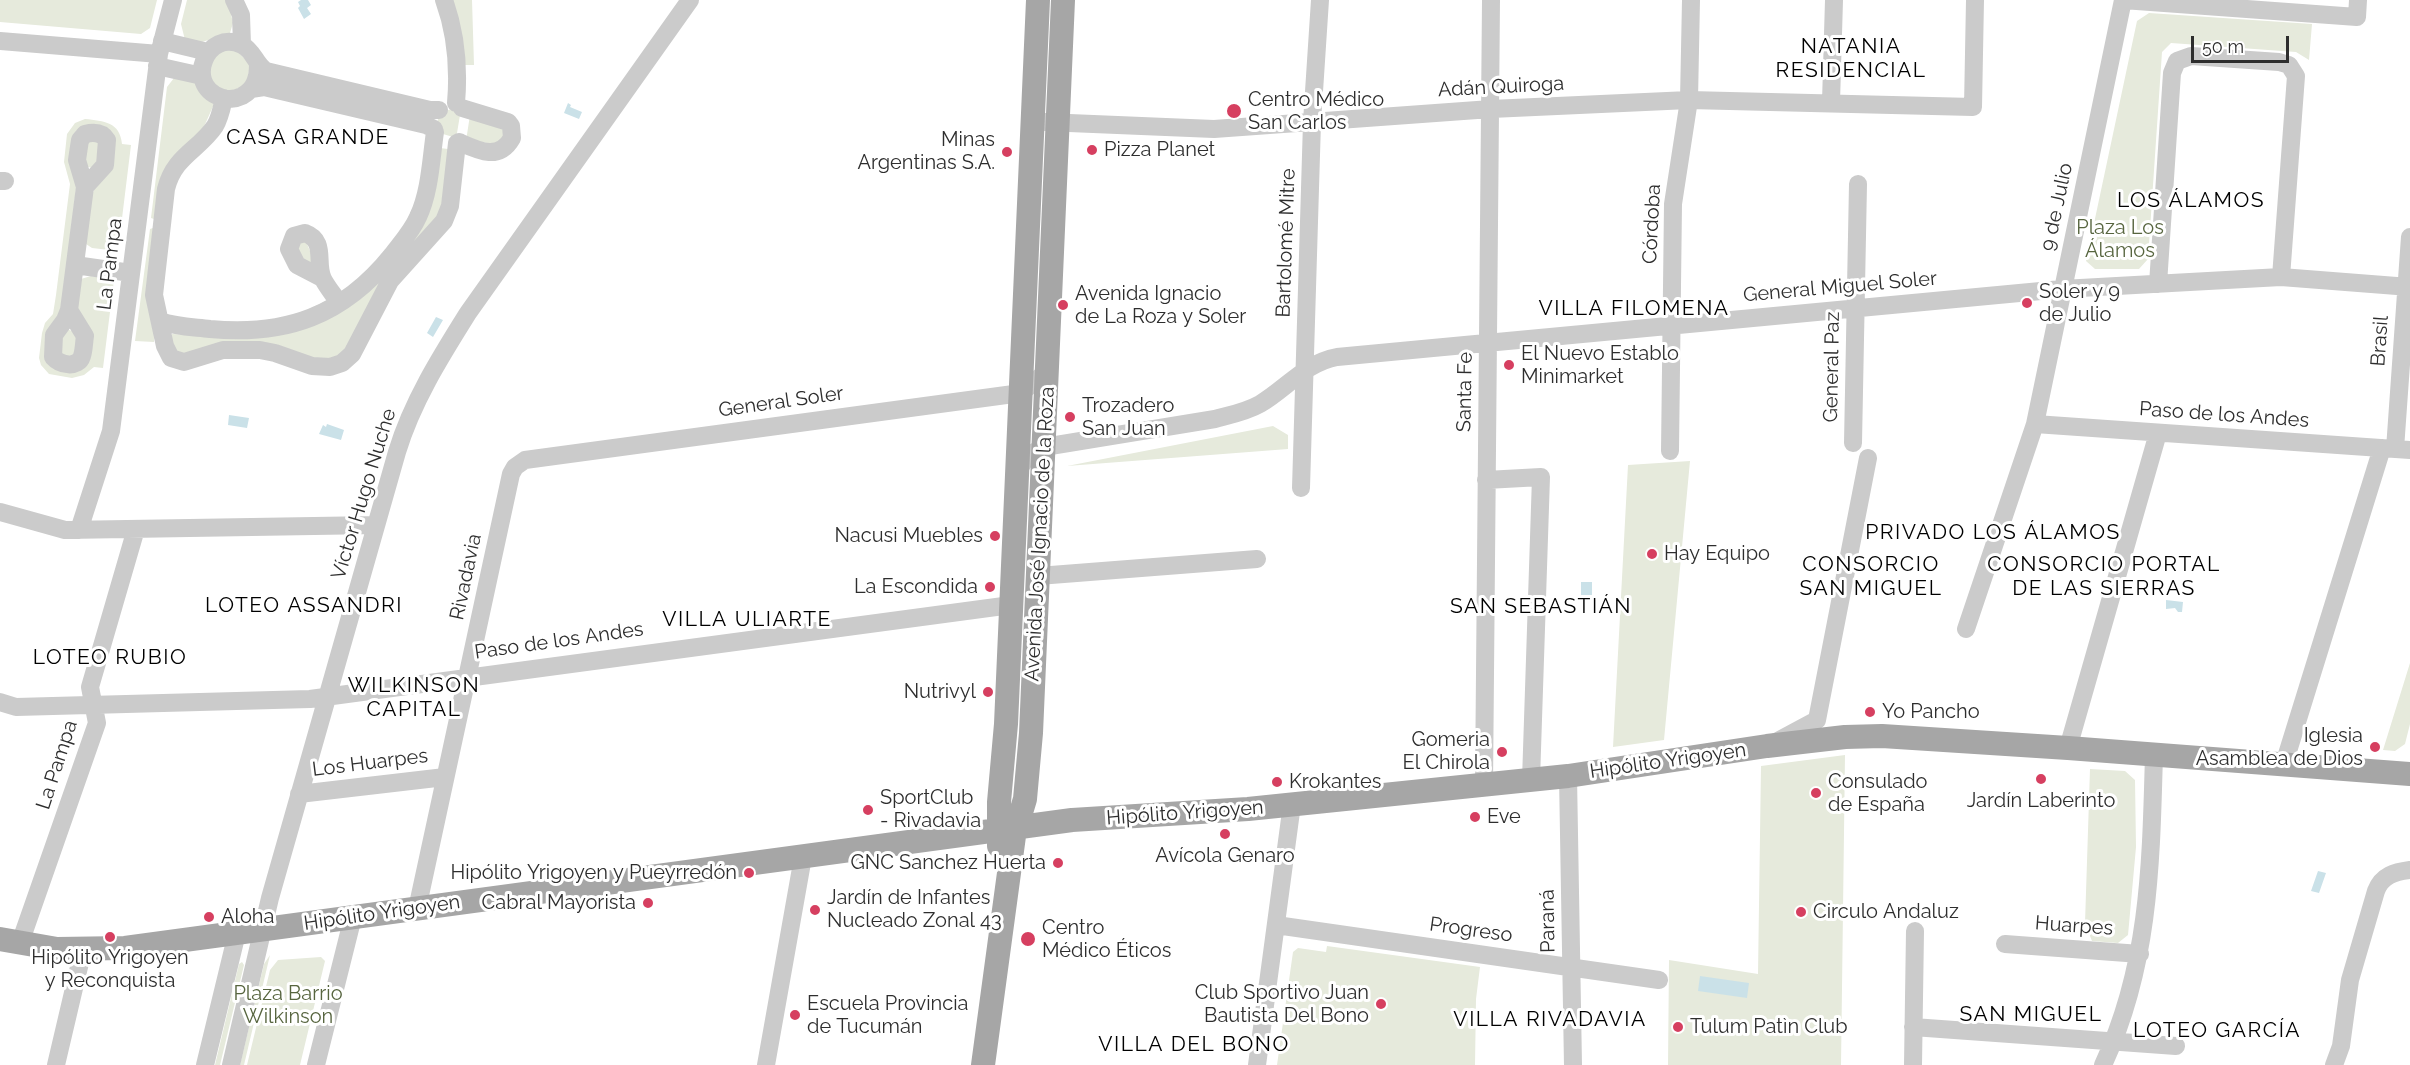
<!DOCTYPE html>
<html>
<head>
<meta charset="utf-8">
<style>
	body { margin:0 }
	#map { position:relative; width:2410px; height:1065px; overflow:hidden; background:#fff; font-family:Raleway,sans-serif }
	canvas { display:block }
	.scale { position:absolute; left:2191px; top:36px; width:98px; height:27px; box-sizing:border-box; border:3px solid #2e2e2e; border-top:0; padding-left:8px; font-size:18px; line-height:21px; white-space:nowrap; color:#2e2e2e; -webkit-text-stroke:4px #fff; paint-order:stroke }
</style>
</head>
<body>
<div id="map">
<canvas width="2410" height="1065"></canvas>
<div class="scale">50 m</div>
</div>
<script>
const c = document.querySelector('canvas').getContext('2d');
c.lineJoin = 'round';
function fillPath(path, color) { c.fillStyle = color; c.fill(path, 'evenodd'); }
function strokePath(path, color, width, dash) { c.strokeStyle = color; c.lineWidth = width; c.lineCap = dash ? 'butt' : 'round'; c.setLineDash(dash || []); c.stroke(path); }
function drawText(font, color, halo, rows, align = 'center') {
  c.font = font + ' Raleway,sans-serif'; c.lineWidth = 6; c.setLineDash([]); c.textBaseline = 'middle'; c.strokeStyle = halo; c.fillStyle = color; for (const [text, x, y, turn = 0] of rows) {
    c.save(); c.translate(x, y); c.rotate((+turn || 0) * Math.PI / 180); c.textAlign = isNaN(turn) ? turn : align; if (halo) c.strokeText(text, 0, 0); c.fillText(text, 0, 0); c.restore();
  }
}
fillPath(new Path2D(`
	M0,0H157L150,28L141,34L0,22Z
	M187,0H228L233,23L230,33L202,42L185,40L181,24Z
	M452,0H472L474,65H464Z
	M2149,13L2312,24L2309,60L2296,52L2171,43L2162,52L2148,259L2139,269H2095L2086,261L2137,21Z
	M235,49L250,64L247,84L228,93L210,82L208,77L215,53Z
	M174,78L196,82L215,102L202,131L175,155L154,219L151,218L167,87Z
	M453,109L460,115L457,133L453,137L443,134L437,124C438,115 444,110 453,109Z
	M470,115L500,123L505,133L499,144L466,141Z
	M85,119C104,121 120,122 122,144L131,145L118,251L92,248L86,244L88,204L115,141L77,130L73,135L77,181L61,310L46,357L75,371L77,308L81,279L91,276L114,280L103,368L94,367L84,375L72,378L49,374L41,365L39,358L42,333L45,323L53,314L56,295L70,184L64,162L67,134L75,123Z
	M91,140L99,142L100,161L92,168L85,166L84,147Z
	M440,148L448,149L443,211L365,317L338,360L176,354L171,336L172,334L249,337L382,275Z
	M153,228L154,342L135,341L150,229Z
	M305,239L315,263L303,261L295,245Z
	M67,329L77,333L76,350L71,357L63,356C58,345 59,338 67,329Z
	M1273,426L1288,435V449L1067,466Z
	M1690,461L1664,740L1613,747L1628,465Z
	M2410,663V724L2405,744L2395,751L2383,750Z
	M1845,755L1841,1065H1668L1669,960L1758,974L1761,766Z
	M2090,769L2125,771L2135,780L2136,847L2128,935L2118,943L2092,941L2090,936V924L2085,923Z
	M1327,946L1480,967L1476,999L1475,1065H1277L1293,952L1298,948L1326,952Z
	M270,955L244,1065H240L264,964Z
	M321,957L325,961L300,1065H247L270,970L278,960Z
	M242,962L244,965L220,1065H215L239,964Z`), '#e6eadc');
fillPath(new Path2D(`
	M301,0H308L311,5L307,8L311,14L304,19L298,8L300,6L298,2Z
	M568,103L571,105L570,107L582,112L579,119L564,113Z
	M436,317L443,320L433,337L427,333Z
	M229,415L249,418L247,428L228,425Z
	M327,424L344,430L341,440L319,434L323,425L326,427Z
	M1581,582H1592V595H1586V600H1581Z
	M2166,600L2183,602L2182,612H2178L2175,608L2166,609Z
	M2318,871L2326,873L2319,893L2311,891Z
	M1700,976L1749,983L1747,998L1698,991Z`), '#cae1e8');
strokePath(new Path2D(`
	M234,0L241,15L242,45
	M444,0C456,33 459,68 456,103
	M0,41L159,54
	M162,41L208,52
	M258,64C258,78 255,89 242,96C236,99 227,100 220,97C184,84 207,28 242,45C254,51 255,64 266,71L430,110H439
	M157,66L202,76
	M251,89L264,87L426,125L434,129
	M224,98C222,107 220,118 215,126C199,150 174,156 166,189L154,295L165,346L171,358L184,362L223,350H260L275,353L312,366L330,367L342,363L352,354L390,281L444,221L450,206L457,143
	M1831,102L1834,0
	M1045,122L1214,129L1491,109L1689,100L1973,107L1975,0
	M459,142C479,151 499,161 512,138L511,126L508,122L462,108
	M0,181H5
	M75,265L131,273
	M322,278L297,265L289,249L294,236L305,233C327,241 315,263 323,279C327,287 334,295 339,303
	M2158,284L2172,73L2177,61L2191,56L2279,62L2289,65L2296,76L2281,277
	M69,310L85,336C84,342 84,350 82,356C78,369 60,365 53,357L54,335L65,320L69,310L85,187L77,160L80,140L85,134C93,132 102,132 107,140L105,165L85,187
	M160,321C176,327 193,327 210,329C286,336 343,316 392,255C401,243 412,231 418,217C430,192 431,159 435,132
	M2035,424L2410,450
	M1853,443L1858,184
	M2395,449L2410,237
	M1670,451L1673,204L1689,100L1691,0
	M1017,471L1029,455L1044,447L1215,419C1230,415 1246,412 1260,404C1287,388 1305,363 1337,357L2062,289L2281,277L2410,287
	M1486,480L1541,477L1531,780
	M1301,488L1312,122L1320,0
	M0,512L65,530L376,525
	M79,530L111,431L159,54L173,0
	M1038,576L1257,559
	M1966,629L2035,424L2123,0L2357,17L2358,0
	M0,702L16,707L310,699L1011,605
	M1776,742L1817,720L1868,458
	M2068,748L2158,433
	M2284,764L2382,448
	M1568,776L1573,1065
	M1484,785L1491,0
	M299,794L445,777
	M417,909L511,474L515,467L525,460L1021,393L1047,371
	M1276,925L1659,980
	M20,943L97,723L90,687L136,529
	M2005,944L2140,954
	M1913,1027L2176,1046
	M56,1065L83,950
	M205,1065L237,933
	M231,1065L270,898L397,452C412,402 441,356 468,313L690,0
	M316,1065L353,917
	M766,1065L803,857
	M1257,1065L1292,804
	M1913,1065L1915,931
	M2103,1065C2150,965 2151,862 2154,754
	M2334,1065L2341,1046L2350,980L2376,891C2382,875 2395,872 2410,870`), '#cbcbcb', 18);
strokePath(new Path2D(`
	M999,846V802L1006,724L1038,0
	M0,939L57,949L125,948L1072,820L1248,809L1568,776L1767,746L1845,737L1882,736L2068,748L2410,774
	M983,1065L1014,836L1025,799L1031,733L1063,0`), '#a6a6a6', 24);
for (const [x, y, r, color] of [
	[1234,111,8,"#d63f60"],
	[1092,150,6,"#d63f60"],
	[1007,152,6,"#d63f60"],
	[2027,303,6,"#d63f60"],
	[1063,305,6,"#d63f60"],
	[1509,365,6,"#d63f60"],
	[1070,417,6,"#d63f60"],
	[995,536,6,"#d63f60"],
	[1652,554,6,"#d63f60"],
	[990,587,6,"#d63f60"],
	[988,692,6,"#d63f60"],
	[1870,712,6,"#d63f60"],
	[2375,747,6,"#d63f60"],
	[1502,752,6,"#d63f60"],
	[2041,779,6,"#d63f60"],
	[1277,782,6,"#d63f60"],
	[1816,793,6,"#d63f60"],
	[868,810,6,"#d63f60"],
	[1475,817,6,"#d63f60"],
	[1225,834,6,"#d63f60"],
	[1058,863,6,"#d63f60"],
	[749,873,6,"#d63f60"],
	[648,903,6,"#d63f60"],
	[815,910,6,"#d63f60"],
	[1801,912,6,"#d63f60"],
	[209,917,6,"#d63f60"],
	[110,937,6,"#d63f60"],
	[1028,939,8,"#d63f60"],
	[1381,1004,6,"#d63f60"],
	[795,1015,6,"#d63f60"],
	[1678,1027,6,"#d63f60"]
]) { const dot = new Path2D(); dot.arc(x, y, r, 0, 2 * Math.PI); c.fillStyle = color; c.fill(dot); strokePath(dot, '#fff', 2); }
drawText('20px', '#2e2e2e', '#fff', [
	["Adán Quiroga",1501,87,-3],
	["9 de Julio",2057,207,-78],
	["Córdoba",1652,224,-87],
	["Bartolomé Mitre",1286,243,-88],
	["La Pampa",110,264,-83],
	["General Miguel Soler",1840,287,-5],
	["Brasil",2380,341,-86],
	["General Paz",1832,367,-89],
	["Santa Fe",1465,392,-89],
	["General Soler",781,402,-8],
	["Paso de los Andes",2224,415,4],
	["Víctor Hugo Nuche",364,494,-73],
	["Avenida José Ignacio de la Roza",1040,534,-87],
	["Rivadavia",466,577,-78],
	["Paso de los Andes",559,641,-8],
	["Hipólito Yrigoyen",1668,761,-8],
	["Los Huarpes",370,763,-7],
	["La Pampa",57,765,-72],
	["Hipólito Yrigoyen",1185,813,-4],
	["Hipólito Yrigoyen",382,913,-8],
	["Paraná",1548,921,-91],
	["Huarpes",2074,926,4],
	["Progreso",1471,930,8]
]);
drawText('20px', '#2e2e2e', '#fff', [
	["Centro Médico",1248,100],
	["San Carlos",1248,123],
	["Minas",995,140,"right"],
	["Argentinas S.A.",995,163,"right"],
	["Pizza Planet",1104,150],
	["Soler y 9",2039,292],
	["de Julio",2039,315],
	["Avenida Ignacio",1075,294],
	["de La Roza y Soler",1075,317],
	["El Nuevo Establo",1521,354],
	["Minimarket",1521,377],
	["Trozadero",1082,406],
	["San Juan",1082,429],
	["Nacusi Muebles",983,536,"right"],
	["Hay Equipo",1664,554],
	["La Escondida",978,587,"right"],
	["Nutrivyl",976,692,"right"],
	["Yo Pancho",1882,712],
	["Iglesia",2363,736,"right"],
	["Asamblea de Dios",2363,759,"right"],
	["Gomeria",1490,740,"right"],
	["El Chirola",1490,763,"right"],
	["Krokantes",1289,782],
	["Consulado",1828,782],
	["de España",1828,805],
	["SportClub",880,798],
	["- Rivadavia",880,821],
	["Jardín Laberinto",2041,801,"center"],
	["Eve",1487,817],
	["Avícola Genaro",1225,856,"center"],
	["GNC Sanchez Huerta",1046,863,"right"],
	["Hipólito Yrigoyen y Pueyrredón",737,873,"right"],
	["Jardín de Infantes",827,898],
	["Nucleado Zonal 43",827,921],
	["Cabral Mayorista",636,903,"right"],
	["Circulo Andaluz",1813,912],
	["Aloha",221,917],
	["Centro",1042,928],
	["Médico Éticos",1042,951],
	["Hipólito Yrigoyen",110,958,"center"],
	["y Reconquista",110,981,"center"],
	["Club Sportivo Juan",1369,993,"right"],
	["Bautista Del Bono",1369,1016,"right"],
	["Escuela Provincia",807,1004],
	["de Tucumán",807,1027],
	["Tulum Patìn Club",1690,1027]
], 'left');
drawText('20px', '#57653f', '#fff', [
	["Plaza Los",2120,228],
	["Álamos",2120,251],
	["Plaza Barrio",288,994],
	["Wilkinson",288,1017]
]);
c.letterSpacing = '1.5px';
drawText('21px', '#000', '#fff', [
	["NATANIA",1851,47],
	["RESIDENCIAL",1851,71],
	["CASA GRANDE",308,138],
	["LOS ÁLAMOS",2191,201],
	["VILLA FILOMENA",1634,309],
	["PRIVADO LOS ÁLAMOS",1993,533],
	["CONSORCIO",1871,565],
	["SAN MIGUEL",1871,589],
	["CONSORCIO PORTAL",2104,565],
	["DE LAS SIERRAS",2104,589],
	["LOTEO ASSANDRI",304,606],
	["SAN SEBASTIÁN",1541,607],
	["VILLA ULIARTE",747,620],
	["LOTEO RUBIO",110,658],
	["WILKINSON",414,686],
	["CAPITAL",414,710],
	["SAN MIGUEL",2031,1015],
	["VILLA RIVADAVIA",1550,1020],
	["LOTEO GARCÍA",2217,1031],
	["VILLA DEL BONO",1194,1045]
]);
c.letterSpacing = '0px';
</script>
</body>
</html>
